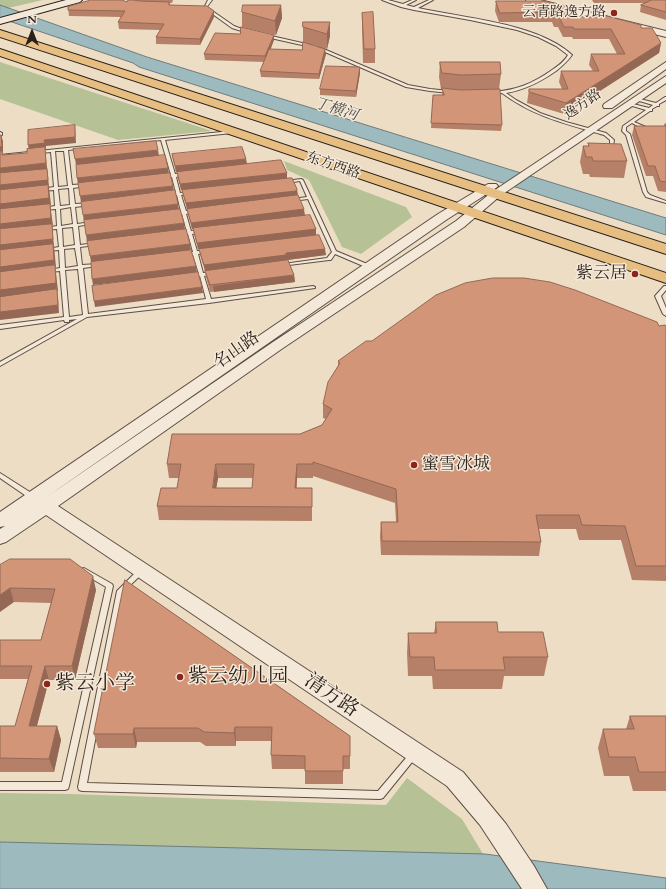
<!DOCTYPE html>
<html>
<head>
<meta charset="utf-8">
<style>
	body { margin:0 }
	#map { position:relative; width:666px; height:889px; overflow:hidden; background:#eeddc5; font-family:Cardo,serif }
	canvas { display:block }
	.north { position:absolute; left:12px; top:12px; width:40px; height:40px; -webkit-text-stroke:3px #f4e9d9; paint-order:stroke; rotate:0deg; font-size:11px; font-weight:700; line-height:16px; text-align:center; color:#2b1f19 }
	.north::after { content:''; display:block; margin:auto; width:14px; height:18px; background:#2b1f19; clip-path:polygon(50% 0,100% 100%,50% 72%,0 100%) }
</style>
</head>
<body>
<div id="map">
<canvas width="666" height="889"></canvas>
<div class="north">N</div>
</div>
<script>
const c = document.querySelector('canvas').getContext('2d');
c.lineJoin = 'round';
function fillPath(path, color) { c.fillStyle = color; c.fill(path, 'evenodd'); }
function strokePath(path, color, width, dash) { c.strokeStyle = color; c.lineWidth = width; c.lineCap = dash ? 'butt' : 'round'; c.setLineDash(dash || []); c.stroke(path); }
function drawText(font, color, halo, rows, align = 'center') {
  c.font = font + ' Cardo,"Noto Serif SC",serif'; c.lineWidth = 3; c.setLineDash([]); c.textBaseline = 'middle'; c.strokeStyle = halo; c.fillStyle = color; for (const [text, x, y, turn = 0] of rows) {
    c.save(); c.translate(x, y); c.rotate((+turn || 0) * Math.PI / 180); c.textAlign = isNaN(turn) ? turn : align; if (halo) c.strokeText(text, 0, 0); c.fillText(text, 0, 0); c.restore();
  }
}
fillPath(new Path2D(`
	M0,0H43L0,10Z
	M0,62L212,131L118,140L0,99Z
	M284,161L406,207L412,217L361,254L342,247L309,180L287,170Z
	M407,778L462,819L504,889H0V793L71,794L386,805Z`), '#b6c296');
const water = new Path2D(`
	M0,5L147,57L666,218V235L139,67L133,63L0,18Z
	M0,842L485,854L666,878V889H0Z`);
fillPath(water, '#9dbabe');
strokePath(water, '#6f7c7c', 1);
const service = new Path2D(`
	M208,0H212L206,8H204Z
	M382,0H388L403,4L412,0H416L406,5L414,7L429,0H433L418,8C463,18 538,23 572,55C567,62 562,66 556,71C540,82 525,90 506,93L516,100L540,113L566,122L606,133L614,140L613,146L610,147V140L604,135C567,124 534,117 502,93L493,94L491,93L493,92C517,90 532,84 552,70C558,66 564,62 568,55L556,46L538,37L517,30L470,20L414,10L401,7Z
	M208,8L234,26L250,32L248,33L232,28L207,10L206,9Z
	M267,35L311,45L313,46L311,47L266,37L265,36Z
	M319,47L408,85L430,89L450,91L452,92L450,93L430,91L406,87L318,49L317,48Z
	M665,97H666V100L659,104V106H657L652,109V111H650L634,122L646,127V133H644L643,129L632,123L626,127V131L630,134L647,192L650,195L666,201V203L646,197L643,192L626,135L622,131L623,126L646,110L629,105V103L649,108L653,105L636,100V98L656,103Z
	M231,131H232V133L165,140L175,174L185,173L187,174L185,175L176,177L180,193L189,192L191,193L189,194L181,195L186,211L195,210L197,211L195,212L186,214L191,231L201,230L203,231L201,232L192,234L197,251H207L209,252L207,253L198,254L203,273L212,272L214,273V274L204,276L211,299L313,286L315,287V288L209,303L87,317L0,366V362L77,319L69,320V322H65L64,320L0,329V325L64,317L60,271L49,272L47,271L49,270L60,268L59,250L47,251L45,250L47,249L59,247L57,229L45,230L43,229L45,228L57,226L56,209L43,210L41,209L43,208L55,206L54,190L41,191L39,190L41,189L54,187L51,152L0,157V155ZM161,140L171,175L163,177L165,178L172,177L176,193L168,194L166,195L168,196L177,195L181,212L172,213V214L174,215L182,214L187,232L178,233V234L180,235L188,234L193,252L184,253L182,254L184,255H193L199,274L190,275V276L192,277L200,276L206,299L88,314L83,268L98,266L100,265L98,264L82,265L80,247L96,245L98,244L96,243L80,245L78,226L92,224L94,223L92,222L77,224L75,207L90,205L92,204L90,203L75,204L73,188L86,186L88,185L86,184L72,185L68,150ZM55,151H64L68,186L58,187ZM69,188L70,205L60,206L58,189ZM71,207L73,224L61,226L60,209ZM73,227L75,245L63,247L62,228ZM75,248L78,266L65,268L64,249ZM78,269L83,315L69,317L65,270Z
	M0,132L2,133V135L0,136Z
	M301,179L303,180L336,251L372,266V268H368L335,254L331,260H329L281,266V265L283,264L327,258L332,252L308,199L292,201L290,200L292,199L307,197L300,181L286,183L284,182L286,181Z
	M664,286H666V290L661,296L666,308V316L663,314L655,296Z
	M0,473L36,496L37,498L36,500H32L0,478Z
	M84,568L112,584L113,586L69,786L68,789L65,790H0V782H62L106,587L82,573L81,571L82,569Z
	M141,568L143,569L144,571L143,573L123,592L87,783L378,791L411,752L414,751L417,752L418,754L417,756L383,798L380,799L82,791L79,790L78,787L117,591L139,569Z`);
const tertiary = new Path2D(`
	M526,0H540L666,31V37L527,2Z
	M666,62V69L612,108H604L603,106L604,104Z
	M666,76V83L500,196L464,227L283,348L58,506L463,772L506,824L534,866L547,889H522L480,825L447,786L46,515L6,542L0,544V529L5,526L0,527V512L438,214L488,184H496L498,186L496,188L446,220L45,498L273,342L456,221L492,192Z`);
const secondary = new Path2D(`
	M66,0H82L80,2L0,24V18Z`);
const primary = new Path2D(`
	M0,30L666,244V254L0,37Z
	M0,49L666,273V283L0,56Z`);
strokePath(service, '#5c4e44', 2);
strokePath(tertiary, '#5c4e44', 2);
strokePath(secondary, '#2b1f19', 2);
strokePath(primary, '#2b1f19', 2);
fillPath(service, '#f4e9d9');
fillPath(tertiary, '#f4e9d9');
fillPath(secondary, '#f4e9d9');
fillPath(primary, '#e7be82');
fillPath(new Path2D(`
	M128,0H173L172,3H170V5L214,11V17L200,45L156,44V37L160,30L119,29L118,22L121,17L69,16L68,7L127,2Z
	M592,0H666V20L640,12L641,5L645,3H594Z
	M496,1L574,8L573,17H603V15L641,28L661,43L659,53L564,114L527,103L529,89H562L559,82L561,71H593L589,65L591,54H617L609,39H573L572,37H563L558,27H554L552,22H499L495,11Z
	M281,5L282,18L276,35L242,27V12Z
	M362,13L375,49V63H363L362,27Z
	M330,22V36L327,49L303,42V27Z
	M240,34L274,40L270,49L326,54L319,79L261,77L260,71L264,62L205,60L204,54Z
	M440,62L501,74L499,89L502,125L501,131L431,128L433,95H442V89H441L439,77Z
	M360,67V73L356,97L320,95V89Z
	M665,124H666V192L658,191L653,176H646L632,135L634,126H664Z
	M588,143L627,161L624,178L590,177L589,174H583L580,162L583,146H588Z
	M172,154L246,159L247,164L287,173V178L297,196L305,215L316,229V235L326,255L287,260L294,275L295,282L210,292L206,277L205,271L200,255L199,249H198L194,234L193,229H192L188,215L187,209L183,196L182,190H181L178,178L177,172H176L173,160Z
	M666,326V581L632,580L621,540H579L576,529H539L541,542L539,556L381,555L380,536L381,522H396L395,503L313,476V478H297L296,488H312V521L159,520L157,506L177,488L179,478H169L167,464L300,434L322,425L326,419L323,418V404L338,366V361L372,341ZM218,478H253L252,488H216Z
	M0,565L96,590L75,680H49L37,726H57L61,740L54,772H0V726H15L28,679H0V640H41L51,603L14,602Z
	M125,580L350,736V769H343V784H305V769H272L271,755L272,741H236V746H206L200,742H137L136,748H98L94,734Z
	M436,622L498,632L548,657L544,676H504L502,689H433L432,676H408L407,653L408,633H434Z
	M630,716H666V791H633L629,776H604L598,748L603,729H626Z`), '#b58067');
fillPath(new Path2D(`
	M281,5L282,18L276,35L275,21Z
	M214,11V17L200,45V39Z
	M330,22V36L327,49V34Z
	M274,35V40L266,62L265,56Z
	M661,43L659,53L564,114L566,103Z
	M325,49L326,54L319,79V74Z
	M360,67V73L356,97V91Z
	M75,125L76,143L46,146V149H45L48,176L49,187L51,205H50L53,225H52L56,267H55L56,273L58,291H57L58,297L59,313L0,320V168L46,163L29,150L28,145L44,140Z
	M1,135L3,141V153H2L3,162L0,154V147Z
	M158,150L159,156L76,165L75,159Z
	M246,159L247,165L176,172L175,166Z
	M168,168L169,174L78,184L77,178Z
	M287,173V179L181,190L180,184Z
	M173,186L174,192L81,202L80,196Z
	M297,189L298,195L296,197L187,209L186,203Z
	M178,204L179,211L84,222L83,215Z
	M304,209L305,216L192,229L191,223Z
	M184,223L185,230L87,242L86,235Z
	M316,229V235L198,249L197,243Z
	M190,244L191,251L91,262L90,256Z
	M325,249L326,255L287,260V261L205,271L204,265L286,253Z
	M196,266L197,273L93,285L92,279Z
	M294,275L295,282L214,292L213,286Z
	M202,287L203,293L95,307L94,301Z
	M216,464L218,478L214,502L213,488Z
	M297,464V478L296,502L295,488Z
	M93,576L96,590L75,680L72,666Z
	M10,588L14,602L0,612V595Z
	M45,666L49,680L33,740L29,726Z
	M57,726L61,740L54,772L49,759Z
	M235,727L236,741V746L234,733Z
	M134,728L137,742L136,748L133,734Z`), '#946854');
const building = new Path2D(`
	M91,0H122L127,2L128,0H134L139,1L169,2V5L207,6L214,11L200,39L156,37L164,24L118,22L125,11L68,10V7Z
	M652,0H666V12L641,5Z
	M496,1H544L574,8L573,12H570L572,17H604L603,15L641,25V28H652L661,43L566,103L529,92V89H568L561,71H599L591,54H625L611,29H574L573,27H564L559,17H555L553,12L500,13Z
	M243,5H281L275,21L242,12Z
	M373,12L375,49H364L362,13Z
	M303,22H330L327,34L303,27Z
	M241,27L274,35L265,56L204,54L215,33L240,34Z
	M303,42L325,49L319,74L260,71L269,49L302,50Z
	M440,62H500L501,74L461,75L442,73Z
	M326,66L360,67L356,91L320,89Z
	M442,88L460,90L500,89L502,125L431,123L433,95H444Z
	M665,124H666V182L660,181L655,166H648L634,126H666Z
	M75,125V137L44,140L45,143L28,145V130Z
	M0,135H1L2,146L0,147Z
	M156,141L158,150L75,159L73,149Z
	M588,143L621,144L627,161H593L592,157H586L583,146H589Z
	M45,147L46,163L0,168V151H2V155L27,153V149Z
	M242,147L246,159L175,166L172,154Z
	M165,155L168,168L77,178L76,165Z
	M279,160H281L287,173L180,184L177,172Z
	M47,169L48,180L0,185V173Z
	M170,173L173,186L80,196L78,183Z
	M289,178H292L297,189L296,191L186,203L182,190Z
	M48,185L49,198L0,204V190Z
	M175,190L178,204L83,215L81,202Z
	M298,195L304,209L191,223L187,209Z
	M50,204L51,218L0,224V209Z
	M180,209L184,223L86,235L84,220Z
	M310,215L316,229L197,243L193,228Z
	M52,224L53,239L0,245V229Z
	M186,229L190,244L90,256L87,241Z
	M319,235L325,249L286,253V255L204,265L199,249Z
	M53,244L54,260L0,267V250Z
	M191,250L196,266L92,279L91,262Z
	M288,260L294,275L210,285L205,271Z
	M55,265L56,283L0,290V272Z
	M198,272L202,287L94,301L92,286Z
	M493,278H524L550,282L575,290L657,322L659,326L665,325L666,326V566H636L625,526L582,525L579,515H536L541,542L382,541L381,522H398L396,489L313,462V464H297L295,488H312V507L157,506L161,488H177L181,464H167L172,434H300L322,425L332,409L323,404L328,382L340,363L338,361L366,341H372L436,295L465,283ZM216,464H254L252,488H213Z
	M57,289L58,305L0,312V297Z
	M10,559H70L93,576L72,666H45L29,726H57L49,759L0,758V726H15L32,666H0V640H41L55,589L10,588L0,595V565Z
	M125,580L350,736V756H343V771H305V756L271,755L272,727H235L234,733L204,732L198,728H134L133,734H94Z
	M436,622H497L498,632H543L548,657H503L505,670H435L434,657H410L408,633H436Z
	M630,716H666V772H639L635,757H609L603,729H634Z`);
fillPath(building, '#d39578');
strokePath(building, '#946854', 1);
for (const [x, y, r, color] of [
	[614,13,4,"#8f2418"],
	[635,274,4,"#8f2418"],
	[414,465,4,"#8f2418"],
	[180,677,4,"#8f2418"],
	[47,684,4,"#8f2418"]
]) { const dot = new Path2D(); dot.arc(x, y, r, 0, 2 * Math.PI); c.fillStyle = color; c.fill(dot); strokePath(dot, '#f4e9d9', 1.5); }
drawText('14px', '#2b1f19', '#f4e9d9', [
	["云青路逸方路",606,13]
], 'right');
drawText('14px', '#2b1f19', '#f4e9d9', [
	["逸方路",583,105,-35],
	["东方西路",333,166,19]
]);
drawText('italic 15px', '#4d4e4b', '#f4e9d9', [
	["丁横河",336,110,17]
]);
drawText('17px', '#2b1f19', '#f4e9d9', [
	["紫云居",627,274],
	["蜜雪冰城",422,465,"left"]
], 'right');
drawText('17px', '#2b1f19', '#f4e9d9', [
	["名山路",237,351,-35]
]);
drawText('20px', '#2b1f19', '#f4e9d9', [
	["紫云幼儿园",188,677],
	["紫云小学",55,684]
], 'left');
drawText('20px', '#2b1f19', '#f4e9d9', [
	["清方路",331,696,34]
]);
</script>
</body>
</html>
